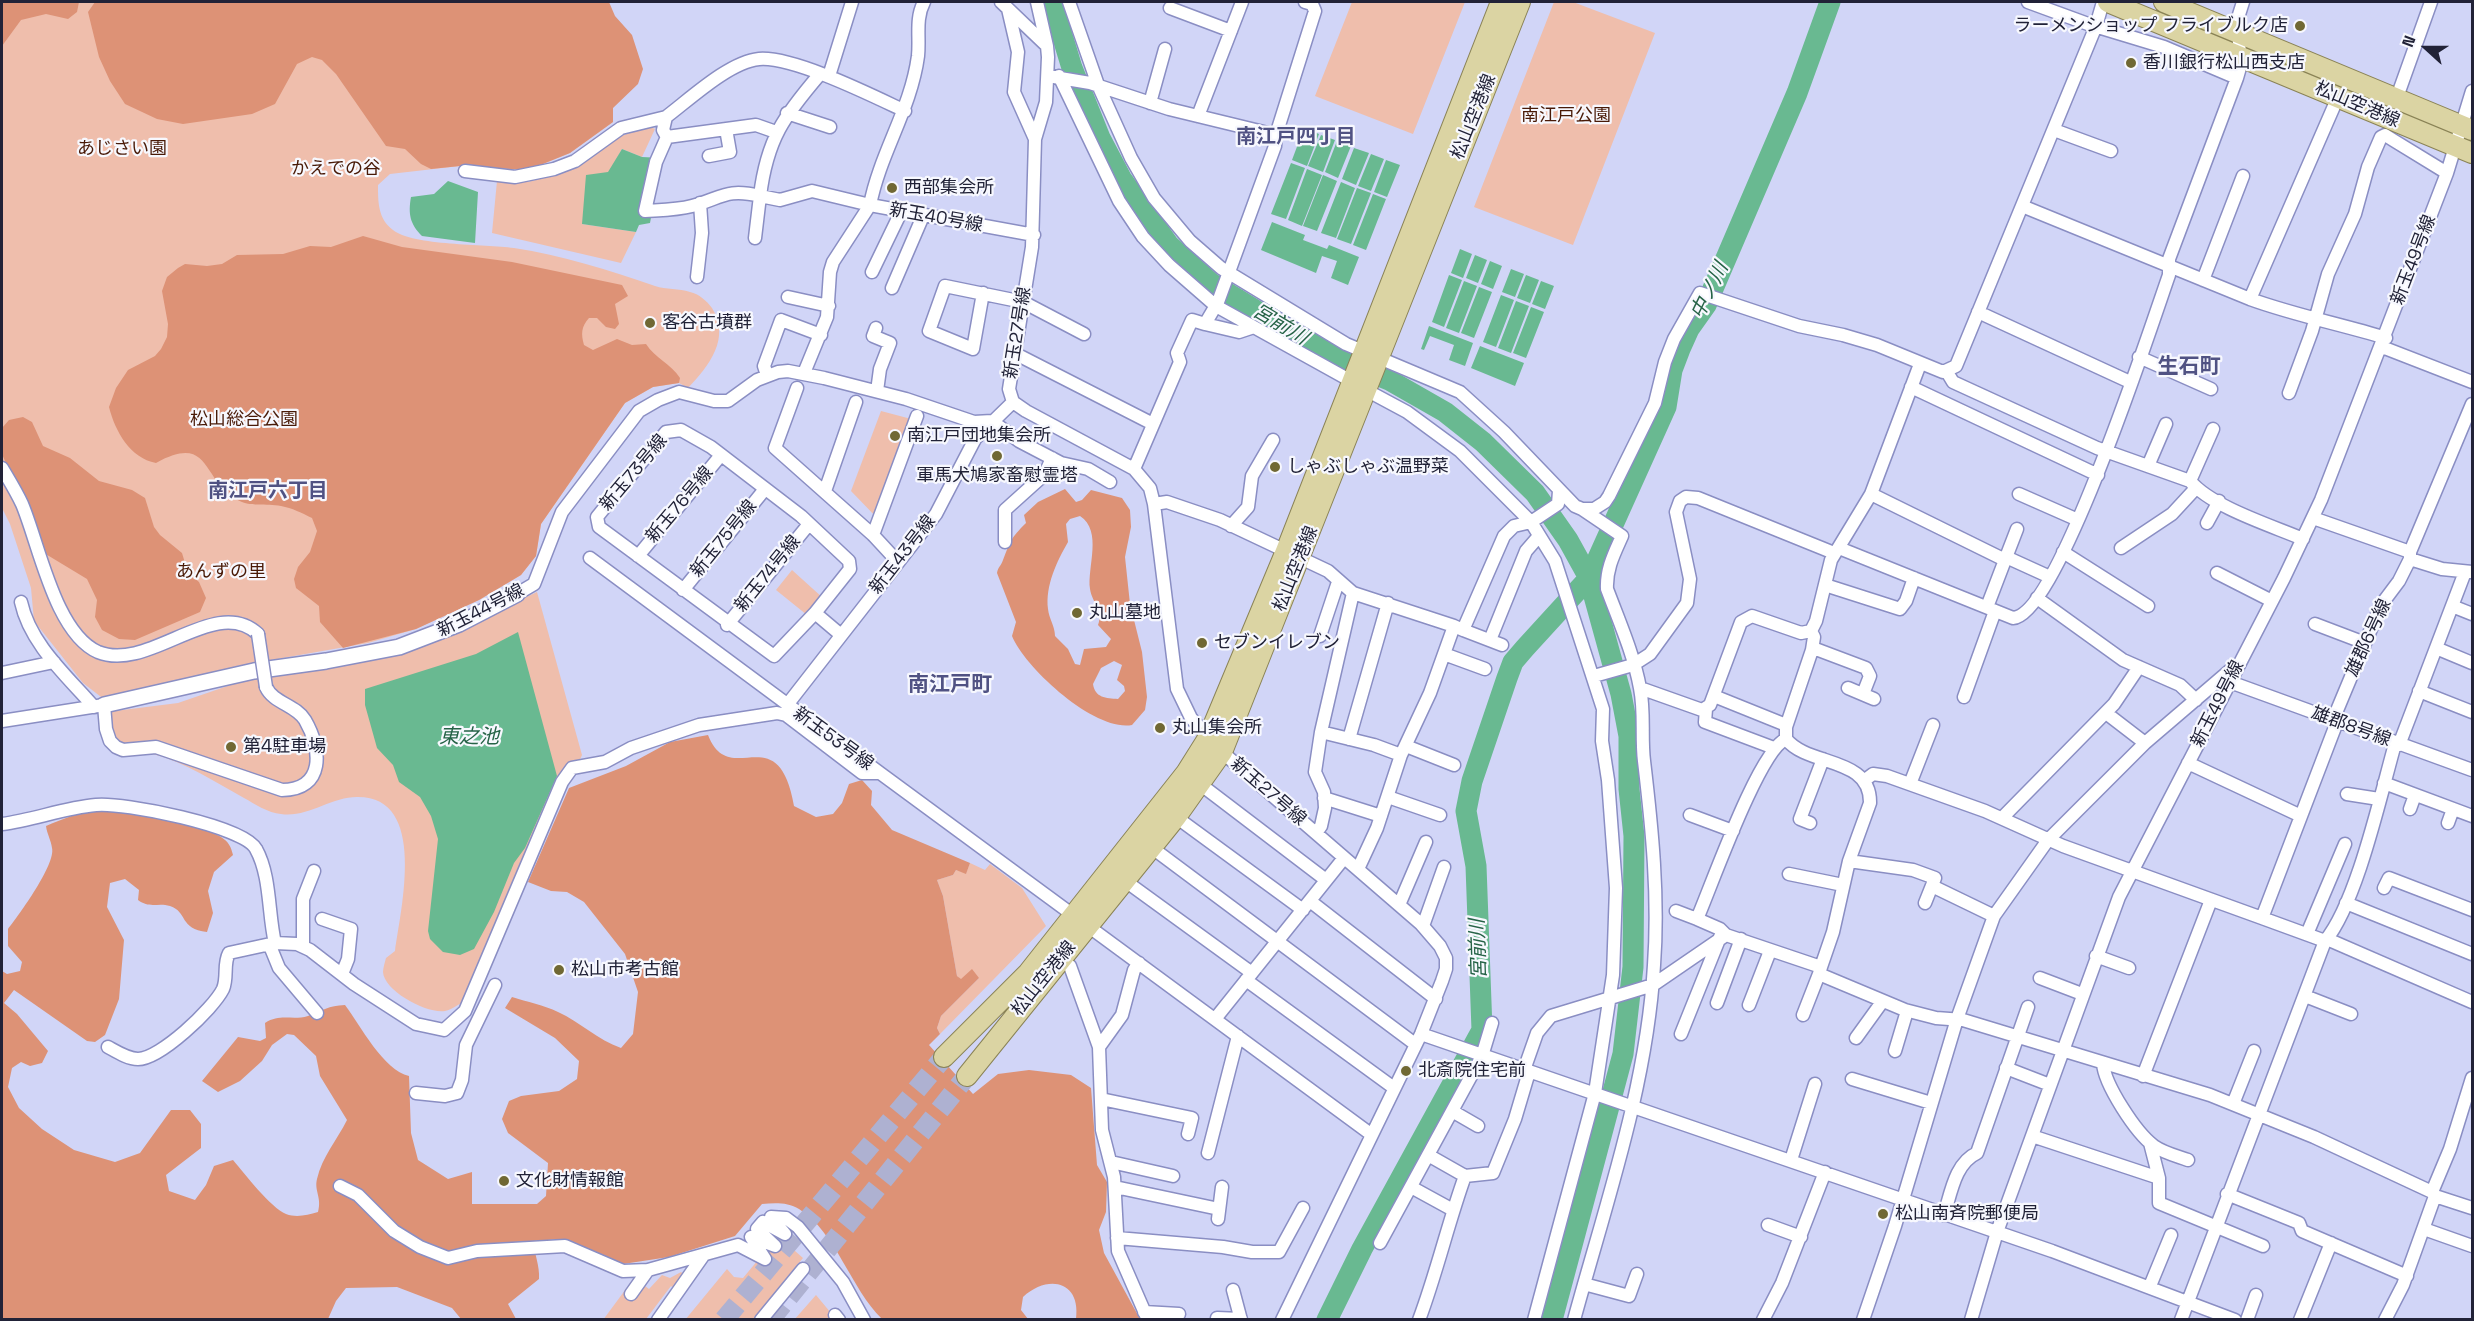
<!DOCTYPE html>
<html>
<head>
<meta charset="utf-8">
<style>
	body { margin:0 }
	#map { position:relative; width:2474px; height:1321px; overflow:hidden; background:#d1d5f7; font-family:"Space Grotesk",sans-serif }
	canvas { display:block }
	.frame { position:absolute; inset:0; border:3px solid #212237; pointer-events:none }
	.north { position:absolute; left:2396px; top:18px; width:60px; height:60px; -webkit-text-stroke:4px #f7f8fe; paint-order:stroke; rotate:291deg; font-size:16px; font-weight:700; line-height:24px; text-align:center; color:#212237 }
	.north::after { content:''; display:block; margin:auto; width:21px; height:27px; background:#212237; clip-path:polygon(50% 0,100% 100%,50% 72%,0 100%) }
</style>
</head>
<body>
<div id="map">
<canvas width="2474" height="1321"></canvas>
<div class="frame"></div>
<div class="north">N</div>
</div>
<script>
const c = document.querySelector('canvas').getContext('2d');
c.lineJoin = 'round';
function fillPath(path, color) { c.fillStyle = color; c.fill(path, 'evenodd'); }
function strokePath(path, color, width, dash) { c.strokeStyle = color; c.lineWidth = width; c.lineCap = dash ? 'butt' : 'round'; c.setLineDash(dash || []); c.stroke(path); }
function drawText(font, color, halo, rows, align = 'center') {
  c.font = font + ' "Space Grotesk","Noto Sans JP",sans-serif'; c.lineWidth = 4.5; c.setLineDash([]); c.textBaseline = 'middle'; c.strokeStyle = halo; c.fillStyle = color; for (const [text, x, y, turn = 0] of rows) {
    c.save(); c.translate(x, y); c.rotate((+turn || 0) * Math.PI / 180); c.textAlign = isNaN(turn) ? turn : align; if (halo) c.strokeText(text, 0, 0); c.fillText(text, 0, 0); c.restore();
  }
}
fillPath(new Path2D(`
	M2,2H601L613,122L570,153L528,170L460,166L390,174L378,185C378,202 378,219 393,230C413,246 485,244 514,248C562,255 608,270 655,286C666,290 679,288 690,292C699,294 707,301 712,308C731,338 709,366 688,388L679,383L653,387L625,403L541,524L536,556L521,575L479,600L416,629L368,643L237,666L105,700L83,683L34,621L31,588L10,524L2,508Z
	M1352,2H1465L1413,134L1315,96Z
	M1554,2H1573L1655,33L1573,245L1474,207Z
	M648,126L655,129L642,157L622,149L582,224L636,232L621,263L492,233L497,181L528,182L570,170L608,141Z
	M881,411L915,420L879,520L851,491Z
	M792,570L823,598L807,615L776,590Z
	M537,592L582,755L470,998C463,1001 452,1010 445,1011C427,1014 384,991 383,972C383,968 385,962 386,958L395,951C401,908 428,796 357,797C331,797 307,818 281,814C268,813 255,804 244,798C215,782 185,762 153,754C139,750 131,759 114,751L99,713L178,703L245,680L411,651Z
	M970,863L985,870L990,864L1022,888L1046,926L940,1034L937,1028L941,1016L979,978L961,980L957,976L943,896L937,880L953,875L956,870L966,873Z
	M778,1236L803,1258L753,1319L685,1320L727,1269L734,1277L743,1278Z
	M681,1272L685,1275L675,1289L671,1286L646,1319L603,1320L634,1278L649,1289L662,1275L670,1278Z
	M816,1295L836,1319L794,1320Z`), '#efbeac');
fillPath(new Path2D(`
	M2,2H79L77,12L68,19L46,14L21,20L2,46Z
	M95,2H609L615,16L632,35L643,69L638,84L613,108V122L570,153L528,170L460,166L431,169L421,164L405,149L386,146L336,74L322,60L312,57L297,64L275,104L252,114L183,124L157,119L125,104L110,81L99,57L88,12Z
	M363,236L402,247L512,262L622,285L628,296L615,304L619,324L615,329L606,327L597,318H589C581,327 581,334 584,345L593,350L617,339L632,345L646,344C655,358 671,364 680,378L679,383L653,387L625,403L541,524L536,556L521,575L479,600L416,629L343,648L320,622L319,606L296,588L294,579L298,567L310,552L317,531L312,518C302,513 292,508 281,506C266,503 250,508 236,499C201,479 211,433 156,463C130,458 115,431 109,407L116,388L128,370L155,356L161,349L167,337L168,324L162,291L167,277L178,268L185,264L207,266L222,264L237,255L283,254L310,246L331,247Z
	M23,417L32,422L43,446L70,458L99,481L132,490L145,498L154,527L160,535L182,553L188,573L199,582L206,598L200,612L135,640L119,639L102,630L95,617L97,600L87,579L44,553L2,454V428L9,420Z
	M1065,489L1076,502L1082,500L1091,490L1122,498L1130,510L1131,527L1125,557L1130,604L1142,652L1147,697L1145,710L1132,725C1095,732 1025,668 1012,636L1016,622L997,573C998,567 1001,566 1003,560C1011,540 1010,539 1026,523L1024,515L1038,502ZM1080,516C1103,531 1087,567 1090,589C1092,603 1104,611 1098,625L1111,639L1106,647L1084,649L1080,665L1075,664L1068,649L1055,636C1055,626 1049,619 1048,609C1045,586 1057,561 1068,542L1066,524L1070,519ZM1114,661L1122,665L1117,680L1124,686L1125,691L1118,699C1106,698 1095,698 1093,684L1101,668Z
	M708,735C730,791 778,715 794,806L816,817L833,814L842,803L849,784L862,780L872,791L871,805L892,830L970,863L966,874L956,870L953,875L937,880L943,896L957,976L961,979L972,969L979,978L941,1016L937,1028L940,1034L929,1045L973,1094L998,1074L1029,1070L1071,1075L1091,1088L1097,1165L1107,1182L1106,1212L1099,1230L1104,1253L1140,1319H1076C1081,1281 1048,1274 1023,1297L1021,1310L1028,1319H882C851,1289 836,1232 799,1209C788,1202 774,1203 762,1204L735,1236L669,1257L623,1264L562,1239L534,1241C534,1255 540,1265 539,1279L508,1304L516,1319H461L452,1308L397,1287L346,1288L336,1301L328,1319H2V971L7,974L20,971L22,962L8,946V929C19,915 56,864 52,848C51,840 47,834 46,826C63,819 81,811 99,810C122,810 203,825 221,837C229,842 231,847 233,855L214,872L208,891L213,913L207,932C179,929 188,912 170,906C158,902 150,909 138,900L139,890L125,879L110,883L107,907L124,940L119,999L105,1035L95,1042L87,1041L14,990L4,1003L17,1014L48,1051L42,1063L30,1066L21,1062L12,1068L8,1087L19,1108L42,1129L74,1150L115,1162L140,1153L171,1110H190L201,1124V1148L166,1175L169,1191L195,1200L206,1185L214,1166L233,1160C244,1173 271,1208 286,1214C297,1218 307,1215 318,1212C322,1197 314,1191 317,1179C322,1157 337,1140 347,1120L320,1076L316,1056L294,1035L287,1034L272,1045L262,1061L240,1081L218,1092L202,1081L238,1037L260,1041L266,1038L265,1023C281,1013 292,1021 308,1016C323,1010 328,1006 345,1005C360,1025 384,1071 409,1076L411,1133L418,1160L448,1179L472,1172V1204H537L546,1196L548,1163L508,1133L502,1119L509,1101L521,1096L559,1091L577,1079L579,1061L555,1038L505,1008L512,997C527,1002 544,1005 558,1012C580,1022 598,1040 621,1048L633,1034L638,992L625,954L584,902L567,892L551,891L528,882L569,788L626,766L670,742Z`), '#dd9276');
fillPath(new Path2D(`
	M1304,128L1319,134L1307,166L1292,160Z
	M1321,135L1335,140L1323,172L1308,166Z
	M1337,141L1351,146L1338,178L1325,172Z
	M1354,148L1369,153L1356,185L1342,179Z
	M622,149L642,157L662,158L650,223L639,225L636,232L582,224L586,175L608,172Z
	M1371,154L1384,159L1371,191L1358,186Z
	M1386,160L1400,165L1387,197L1374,192Z
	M1291,163L1305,168L1286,219L1271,214Z
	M1307,169L1322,175L1302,226L1288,220Z
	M1323,175L1337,181L1317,231L1303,226Z
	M448,181L478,192L475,243L422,236C410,224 408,214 411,197L434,194Z
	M1341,182L1355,188L1336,238L1321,233Z
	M1357,188L1371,193L1351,244L1337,239Z
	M1373,194L1386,199L1366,250L1353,245Z
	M1272,222L1305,235L1303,240L1327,249L1329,245L1359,257L1348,285L1331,278L1337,261L1322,256L1316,273L1261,250Z
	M1460,249L1472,254L1463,278L1451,273Z
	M1475,255L1487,260L1478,283L1466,278Z
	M1490,261L1502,266L1493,289L1481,284Z
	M1511,269L1524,274L1515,297L1502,292Z
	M1449,275L1462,280L1444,327L1432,322Z
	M1526,275L1539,280L1530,303L1517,298Z
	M1464,281L1477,286L1459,333L1446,328Z
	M1541,281L1554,286L1545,309L1532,304Z
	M1479,287L1492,292L1474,338L1461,333Z
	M1501,295L1514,300L1496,347L1483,342Z
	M1516,301L1529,306L1511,353L1498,348Z
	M1531,307L1544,312L1526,358L1513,353Z
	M1429,326L1473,343L1465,366L1449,360L1454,345L1430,336L1424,350L1421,349Z
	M1480,346L1524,363L1515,386L1471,368Z
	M518,632L557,776L525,848L514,863L494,912L474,949L460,955L443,952L430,939L428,931L438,839L431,816L420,797L399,782L393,765L377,748L365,705V689L476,654Z`), '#69b991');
strokePath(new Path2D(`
	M1052,2L1072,68L1100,138L1121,178L1169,245L1211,283L1278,324L1342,361L1389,380L1445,412L1483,442L1535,493L1568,540L1589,578L1621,694L1629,736V789L1634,836L1633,967L1623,1054L1552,1320
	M1327,1320L1362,1249L1482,1030L1476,866L1466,811L1472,781L1507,678L1513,662L1525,648L1589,578L1666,407L1672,370L1680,349L1689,329L1706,305L1797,93L1830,2`), '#69b991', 21);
strokePath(new Path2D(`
	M724,1320L944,1057
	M770,1320L967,1076`), '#aeb1d1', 20, [20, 10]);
const minor = new Path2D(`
	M924,2C915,19 920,37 918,56C911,109 880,153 870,205L1034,235
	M1001,2L1047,46L1048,57L1046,102L1035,139L1032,247L1009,389L1013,402L1026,411L1134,469L1150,488L1154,504L1177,689L1191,718L1222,752L1421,924L1440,946L1446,958V969L1442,981L1421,1034L1282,1320
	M1037,2L1047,46
	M1069,2L1098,85L1131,158L1154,198L1190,241L1221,268L1346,344L1460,392L1504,432L1575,506L1582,509H1594L1605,502L1609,496L1655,403L1665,362L1674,339L1700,293L1799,326L1843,335L1877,345L1943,372L1956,366L2096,26L2103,2
	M2028,2L2088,24L2164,47L2237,78
	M1170,8L1231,31
	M1008,9L1018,52L1014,92L1035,139
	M829,76L852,2
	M1048,76L1090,83L1169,109L1276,135L1275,146L1218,302L1205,324L1192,320L1177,353L1180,362L1134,469
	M1059,76L1119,201L1143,237L1169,265L1216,306L1353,382
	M2396,100L2431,2
	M1150,103L1165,49
	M787,113L830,127
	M1198,116L1242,2
	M2054,130L2111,151
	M1276,135L1315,11L1312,4L1305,2
	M667,137L663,130L666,117C690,99 729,62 759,59C793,56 873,96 905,111
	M709,156L730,152L726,129
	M465,171L515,177L554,169L575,161L621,128L666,117
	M2022,206L2250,299C2294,315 2340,324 2386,338
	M755,238L760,196C726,188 722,198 692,206C677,210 661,210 645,211L656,162L667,137L756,125L776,132
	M872,272L901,212
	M697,277L702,233L700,203
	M2203,280L2243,176
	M892,288L923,216
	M983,293L973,349L929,331L945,286L1023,302L1084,334
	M788,297L829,306
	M2250,299L2338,97
	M1978,312L2130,382
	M1205,324L1239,332L1254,327
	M876,328L873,336L890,343L880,369L877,391
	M2382,347L2472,382
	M1016,354L1153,424
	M2139,357L2211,389
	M1947,372L1953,382L2097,448L2190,481C2212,507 2270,525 2303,539
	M804,373L827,317L830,272L833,262L870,205L812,191L780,200L760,196C767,139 784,116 820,74
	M767,375L764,366L781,320L821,335
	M1911,387L2098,475
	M797,388L775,448L873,535L898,562
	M1366,390L1407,412L1460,451L1531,522L1555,561L1603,709L1602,741L1608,780L1616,888L1613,975L1595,1093L1534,1320
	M2289,393L2312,331L2328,274L2355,214L2368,167L2381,137L2385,135L2393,140L2447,173
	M2148,466L2166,424
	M2,468C9,480 16,491 22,504C39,544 55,633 98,652C149,673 215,594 258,634
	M2190,481L2213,429
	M825,491L856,402
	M1871,494L2005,560L1987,607
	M2019,494L2078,520
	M1154,504L1167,502L1220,520L1328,571L1353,593L1454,626
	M2313,518L2410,552V557
	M2207,523L2219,501
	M1231,526L1248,507L1252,476L1273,440
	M873,535L917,416
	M1005,542V510L1045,474L1052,458
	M1839,548L2013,618C2058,615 2152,323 2169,275V259L2237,78L2241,64L2237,21L2243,2
	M2121,548L2172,514L2196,488
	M2063,552L2148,606
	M2410,552L2472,404
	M638,556L721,455
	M2006,557L2050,577
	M590,558L880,773
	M2410,559L2442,569L2472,572
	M2005,560L2017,529
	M2217,573L2272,601
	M1825,585L1900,609L1906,601L1914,578
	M683,590L765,489
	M1353,593L1321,732L1374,745L1401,755
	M517,594L534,584L562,512L639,411L658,400L679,392L714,401H728L757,380L778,372L788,371L824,378L906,399L974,422L992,421L1019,441L1061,463L1088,469L1110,482
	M2037,598L2123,660L2180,685L2196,700
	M21,602C30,644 67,676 94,707
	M2452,606L2472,614
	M815,613L850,569L849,561L801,516L711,447L681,430L666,432L597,517L599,527L774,656L815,613L841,635
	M2315,624L2365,643
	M727,625L809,524
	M1463,630L1502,645
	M1811,631L1814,637L1812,650L1786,727V739C1808,767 1871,756 1870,803L1849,861L1833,932L1821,967
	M1320,636L1338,582
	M1490,640L1526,551L1539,536
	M1813,648L1866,668L1870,676L1863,694
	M2436,648L2472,663
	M1444,654L1485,669
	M2,673L54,662
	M1594,676L1633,665L1650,654L1687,603L1690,579L1676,512L1680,501L1686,497L1698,498L1834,553
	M2230,682L2472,770
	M1640,688L1702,710L1710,705L1741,622L1752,616L1801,633L1811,631L1816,621L1831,560L1871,494L1920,364
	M1848,688L1874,699
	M2419,691L2472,712
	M1714,696L1786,725
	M1964,697L1995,611
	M787,705L936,514L975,439L1013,402
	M1706,709L1705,722L1774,748
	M2106,713L2145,743
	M2333,720L2381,605L2399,581L2410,559
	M2,721L104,705L106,729L110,741L116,747L123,750L156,747L282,790C325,790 322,749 305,720C296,705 273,703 266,687
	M1349,739L1388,603
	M1786,739C1759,750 1711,887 1697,919L1720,929L1726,935L1821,967L1819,974L1905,1010L1936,1018L1963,1020L2210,1095L2314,1137L2432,1192L2435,1196L2472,1208
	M2399,745L2465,572
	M1406,746L1454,765
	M2188,763L2301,816
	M1865,780L1873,774L1887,776L1985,811L2063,846L2262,918
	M2384,783L2472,816
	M1200,784L1326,880
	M1910,784L1933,725
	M2347,794L2379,799
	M1388,797L1440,815
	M1324,798L1381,816
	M2410,809L2415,795
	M1690,815L1733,831
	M1176,817L1303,910
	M2002,818L2114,704L2139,667
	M1810,823L1800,819L1823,759
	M2448,823L2453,809
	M2,824C34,820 63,808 96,805C123,802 244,826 256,849C271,876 268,914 275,943L297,944L310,950L354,984L416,1024L444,1030L465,1011L562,782L572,768L605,762L631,748L699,725L777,713L786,715L862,773H880L1372,1135
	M1316,833L1321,826L1325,808L1324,792L1315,772L1321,732
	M1147,844L1415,1044
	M1849,861L1913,870L1935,878L1925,903
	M1358,869L1377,828L1401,755L1430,693L1454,626L1463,630L1504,536L1514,526L1531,522L1558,504L1559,491
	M1789,874L1843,885
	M1124,880L1252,973
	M1932,886L1994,916
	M2384,888L2389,878L2472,910
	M1310,901L1436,999
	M2346,903L2472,954
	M1399,905L1426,842
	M1676,911L1697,919
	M322,919L351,929L348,959L342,974
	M1423,926L1444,867
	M2307,934L2345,844
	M2327,939L2472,1002
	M2325,941L2262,918L2337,722
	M270,946L279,968L317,1013
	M303,946V899L314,871
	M2096,956L2129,968
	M1061,959L1070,966L1099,1047L1102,1130L1114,1177L1118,1251L1148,1320
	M2040,978L2082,994
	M1246,980L1394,1088
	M2305,996L2351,1014
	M1717,1003L1741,939
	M1749,1005L1770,951
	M1803,1015L1819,974
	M1215,1019L1344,858
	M1421,1034L2052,1251L2235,1320
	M1681,1034L1720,937
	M1856,1038L1882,1002
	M108,1047C117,1052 128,1059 138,1059C160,1059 213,1009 223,989C228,977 223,964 229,953L275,943
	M1099,1047L1122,1015L1134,970L1139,963
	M1895,1051L1907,1011
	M2103,1063C2104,1084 2136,1133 2154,1146C2164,1153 2177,1156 2188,1160
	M2006,1068L2050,1085
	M1524,1070L1537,1033L1551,1016L1653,985L1726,935
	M2143,1076L2211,900
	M1852,1079L1931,1103
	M416,1093L445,1096L457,1093L462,1080L466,1045L495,985
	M1101,1099L1192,1118L1188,1134
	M2233,1104L2254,1051
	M1452,1111L1478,1126
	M2032,1136L2159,1178
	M2150,1143L2159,1178V1203L2263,1246
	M1208,1153L1238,1036
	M1428,1155L1465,1176
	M1791,1160L1815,1084
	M1111,1162L1173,1176
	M340,1186L358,1195L394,1231L420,1247L448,1258L477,1251L565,1246L623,1271L648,1270L738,1245L765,1259L751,1237L775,1246L757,1229L763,1222L785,1234L771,1217L786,1218L798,1227L843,1282L864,1320
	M1115,1187L1219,1209
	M1411,1187L1453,1210
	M2432,1192L2450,1149L2472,1078
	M2227,1194L2299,1223L2302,1231L2407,1276
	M1944,1215C1951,1193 1955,1163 1977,1153L2028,1007
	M1218,1219L1222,1187
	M1768,1225L1801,1237
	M2424,1229L2472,1246
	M1117,1238L1223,1247L1252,1252H1279L1303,1208
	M1380,1243L1482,1056L1492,1023
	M1584,1284L1629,1296L1637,1274
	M2150,1286L2171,1235
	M1233,1290L1241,1320
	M631,1294L648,1270
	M1144,1312L1179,1314
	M835,1315L839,1320
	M1217,1318L1241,1319
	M658,1320L703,1256
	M761,1320L803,1269
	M1419,1320C1437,1272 1448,1223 1465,1176L1493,1173L1515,1119L1529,1072
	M1574,1320C1606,1203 1647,1086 1654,965C1659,897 1652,828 1644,761C1641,737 1645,713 1640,688C1634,655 1619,621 1607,589C1606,569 1614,554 1622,536L1582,509
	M1763,1320L1782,1283L1825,1172
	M1863,1320L1895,1226L1957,1019L1994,916L2048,840L2145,743L2235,666
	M1971,1320L1997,1232L2119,897L2284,578L2321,500L2447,173L2472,91
	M2181,1320L2325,941C2357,903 2381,793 2395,744
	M2247,1320L2256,1295
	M2300,1320L2331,1243
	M2385,1320L2403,1285L2435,1196`);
const tertiary = new Path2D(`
	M104,705L254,671L326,661L399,647L459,624L517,594`);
const primary = new Path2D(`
	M2108,2L2472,153
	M2164,2L2472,130
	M944,1057L1028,973L1186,773L1208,738L1286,551L1501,2
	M967,1076L1176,817L1222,752L1520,2`);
strokePath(minor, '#8a8ec3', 15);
strokePath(tertiary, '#8a8ec3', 18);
strokePath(primary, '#8a8356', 22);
strokePath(minor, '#fff', 12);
strokePath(tertiary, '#fff', 15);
strokePath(primary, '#dbd4a3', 20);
const minorBridge = new Path2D(`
	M258,634L266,687`);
strokePath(minorBridge, '#8a8ec3', 15, []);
strokePath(minorBridge, '#fff', 12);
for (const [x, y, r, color] of [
	[2300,26,6,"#706834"],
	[2131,63,6,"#706834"],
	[892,188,6,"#706834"],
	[650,323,6,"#706834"],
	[895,436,6,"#706834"],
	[997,456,6,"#706834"],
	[1275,467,6,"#706834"],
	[1077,613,6,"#706834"],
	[1202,643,6,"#706834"],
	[1160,728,6,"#706834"],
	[231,747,6,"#706834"],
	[559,970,6,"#706834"],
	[1406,1071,6,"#706834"],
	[504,1181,6,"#706834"],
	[1883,1214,6,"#706834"]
]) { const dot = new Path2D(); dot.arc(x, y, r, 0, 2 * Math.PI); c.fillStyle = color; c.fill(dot); strokePath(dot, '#f7f8fe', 2); }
drawText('18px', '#212237', '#f7f8fe', [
	["ラーメンショップ フライブルク店",2288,26,"right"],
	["香川銀行松山西支店",2143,63],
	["西部集会所",904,188],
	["客谷古墳群",662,323],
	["南江戸団地集会所",907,436],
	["しゃぶしゃぶ温野菜",1287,467],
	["軍馬犬鳩家畜慰霊塔",997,476,"center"],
	["丸山墓地",1089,613],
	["セブンイレブン",1214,643],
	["丸山集会所",1172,728],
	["第4駐車場",243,747],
	["松山市考古館",571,970],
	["北斎院住宅前",1418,1071],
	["文化財情報館",516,1181],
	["松山南斉院郵便局",1895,1214]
], 'left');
drawText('18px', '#212237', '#f7f8fe', [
	["松山空港線",2357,105,23],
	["松山空港線",1474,117,-68],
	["新玉40号線",936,218,10],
	["新玉49号線",2414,260,-69],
	["新玉27号線",1018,333,-81],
	["新玉73号線",634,473,-50],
	["新玉76号線",680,505,-50],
	["新玉75号線",724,539,-51],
	["新玉43号線",903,555,-52],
	["松山空港線",1296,569,-68],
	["新玉74号線",768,574,-51],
	["新玉44号線",481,611,-27],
	["雄郡6号線",2369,638,-65],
	["新玉49号線",2218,704,-63],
	["雄郡8号線",2351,727,20],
	["新玉53号線",833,739,36],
	["新玉27号線",1268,792,41],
	["松山空港線",1044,979,-51]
]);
drawText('18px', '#491a07', '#f7f8fe', [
	["南江戸公園",1566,116],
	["あじさい園",122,149],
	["かえでの谷",336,169],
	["松山総合公園",244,420],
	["あんずの里",221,572]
]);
drawText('bold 20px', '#505283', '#f7f8fe', [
	["南江戸四丁目",1296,138],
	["南江戸六丁目",268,492]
]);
drawText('italic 20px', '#266347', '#f7f8fe', [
	["中ノ川",1710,291,-64],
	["宮前川",1280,325,31],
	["東之池",469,738],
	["宮前川",1479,949,-92]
]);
drawText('bold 21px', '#505283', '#f7f8fe', [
	["生石町",2189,367],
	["南江戸町",950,685]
]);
</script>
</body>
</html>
